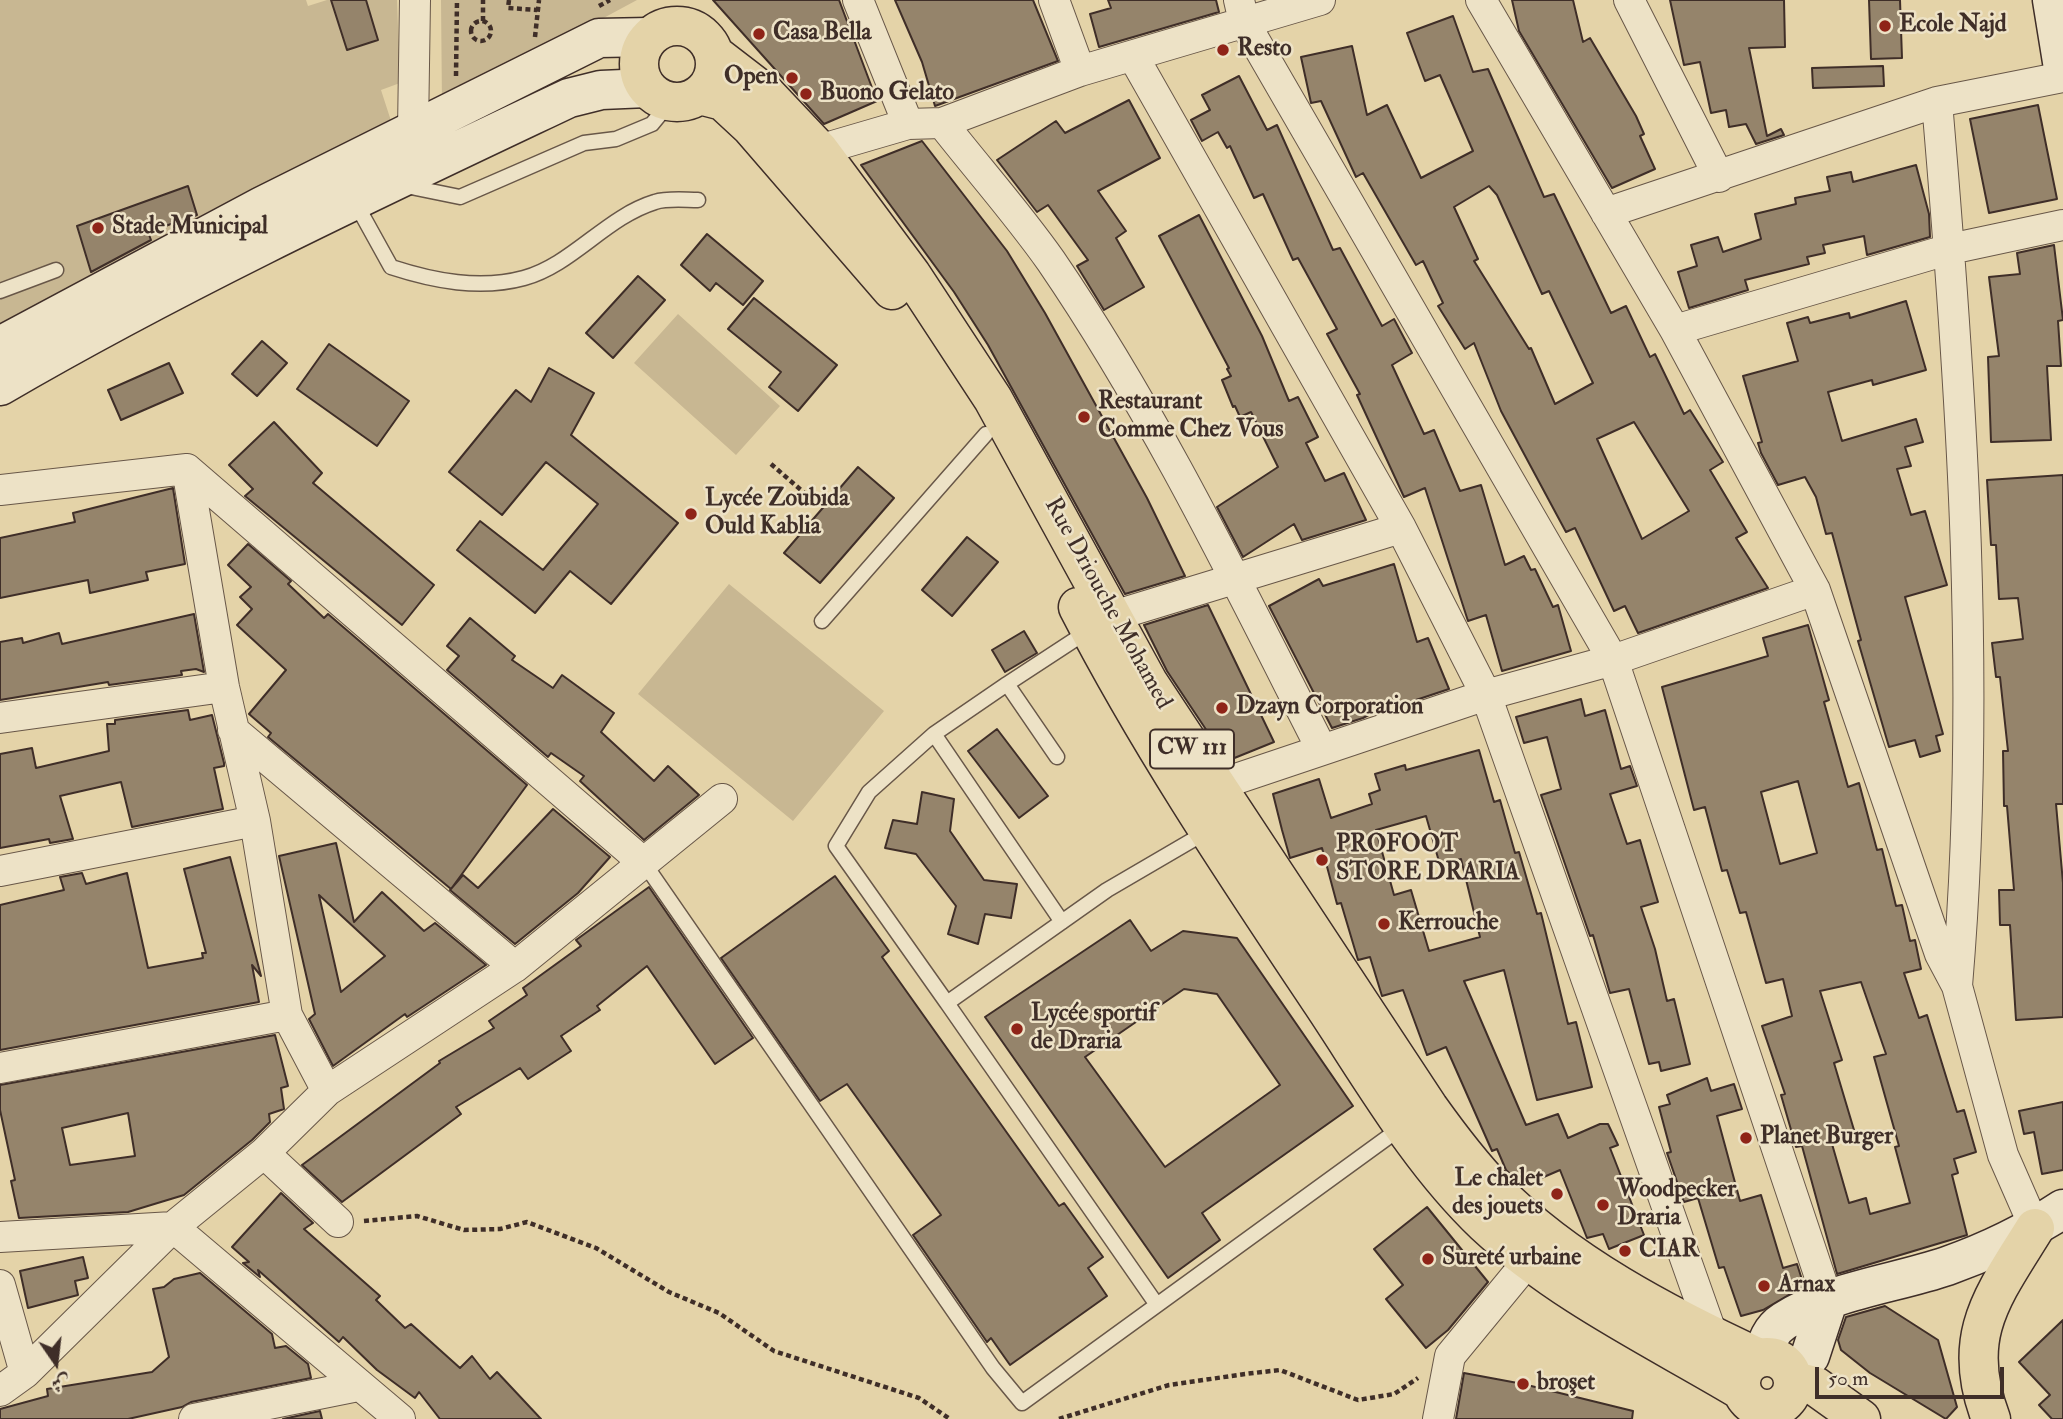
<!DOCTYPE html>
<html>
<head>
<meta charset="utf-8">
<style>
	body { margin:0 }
	#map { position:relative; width:2063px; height:1419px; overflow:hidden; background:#e4d3a8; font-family:"IM FELL Double Pica",Amiri,serif }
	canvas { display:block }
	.north { position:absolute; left:21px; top:1328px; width:70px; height:70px; -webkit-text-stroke:5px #ede2c6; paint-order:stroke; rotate:166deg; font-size:19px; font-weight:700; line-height:28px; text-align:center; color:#3f2e28 }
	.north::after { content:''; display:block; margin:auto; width:24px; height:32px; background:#3f2e28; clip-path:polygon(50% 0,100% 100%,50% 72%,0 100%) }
	.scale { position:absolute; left:1815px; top:1367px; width:189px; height:32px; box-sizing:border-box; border:4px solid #3f2e28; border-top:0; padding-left:9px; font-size:21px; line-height:24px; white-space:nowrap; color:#3f2e28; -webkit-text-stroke:5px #ede2c6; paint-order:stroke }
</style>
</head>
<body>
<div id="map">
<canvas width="2063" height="1419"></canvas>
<div class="north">ش</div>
<div class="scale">50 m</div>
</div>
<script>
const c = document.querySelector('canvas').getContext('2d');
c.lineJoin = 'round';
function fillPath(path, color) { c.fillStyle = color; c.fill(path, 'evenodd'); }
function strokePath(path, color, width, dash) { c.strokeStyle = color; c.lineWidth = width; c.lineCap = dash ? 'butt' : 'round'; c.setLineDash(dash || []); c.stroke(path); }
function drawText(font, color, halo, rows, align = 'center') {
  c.font = font + ' "IM FELL Double Pica",serif'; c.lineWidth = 5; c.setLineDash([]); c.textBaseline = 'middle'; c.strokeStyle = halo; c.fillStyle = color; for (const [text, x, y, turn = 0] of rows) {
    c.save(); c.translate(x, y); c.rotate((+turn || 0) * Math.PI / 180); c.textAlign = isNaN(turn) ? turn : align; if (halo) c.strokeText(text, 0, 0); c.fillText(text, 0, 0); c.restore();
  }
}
fillPath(new Path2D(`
	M0,0H306L308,6L327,0H397L400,83L381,90L393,127L0,329Z
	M441,0H637L442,105Z
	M678,314L780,406L736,455L634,363Z
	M729,584L884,711L793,821L638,694Z`), '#c8b792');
const building = new Path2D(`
	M331,0H366L378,40L347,50Z
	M713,0H839L877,101L824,124Z
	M895,0H1033L1058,61L935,106L922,62Z
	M1108,0H1216L1219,12L1099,47L1090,14L1111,8Z
	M1512,0H1573L1583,42L1590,38L1636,116L1644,134L1640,136L1655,169L1612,188L1519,31Z
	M1670,0H1784L1785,47L1749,48L1767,136L1781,129L1784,135L1756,144L1746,124L1729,127L1726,110L1711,113L1700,62L1684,65Z
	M1869,0H1900L1902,58L1871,59Z
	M1453,16L1473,72L1488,69L1544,197L1554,194L1611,313L1626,306L1650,357L1655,354L1684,414L1690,410L1723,462L1710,470L1747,532L1736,538L1768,588L1638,633L1625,606L1614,611L1575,528L1566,532L1501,411L1474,343L1465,349L1438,306L1443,303L1423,261L1416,265L1363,173L1356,177L1321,101L1311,103L1301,57L1352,46L1367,115L1387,105L1421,178L1473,151L1440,75L1425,81L1407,33ZM1489,186L1497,195L1542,294L1549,291L1593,383L1555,404L1531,348L1529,349L1474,261L1478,259L1454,207ZM1634,422L1689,511L1642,539L1597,439Z
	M1883,66L1884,86L1813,88L1812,68Z
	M1239,76L1267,130L1277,125L1333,250L1340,248L1382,326L1394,319L1412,353L1392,365L1424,434L1434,430L1460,491L1481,485L1505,565L1524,556L1531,570L1535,569L1553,607L1558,605L1571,651L1502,671L1486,615L1468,621L1425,488L1404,497L1357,395L1360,394L1327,334L1337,329L1298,258L1293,260L1263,194L1254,198L1230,146L1227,148L1218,132L1202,141L1191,120L1210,110L1202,95Z
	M1129,100L1160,158L1098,191L1126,231L1116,238L1144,287L1104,310L1077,266L1088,260L1048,205L1037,212L997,160L1056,121L1065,133Z
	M2038,105L2057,199L1989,213L1970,119Z
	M922,141L1007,251L1045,313L1147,498L1185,576L1125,594L988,345L954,292L861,165Z
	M1916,165L1929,214L1930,237L1867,255L1864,236L1823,245L1825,253L1807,257L1809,264L1745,280L1748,290L1689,308L1678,272L1697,266L1691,245L1718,237L1723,252L1761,239L1755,214L1796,204L1795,198L1830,191L1827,177L1851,172L1853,182Z
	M188,186L197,215L148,232L151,240L91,272L77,226Z
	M1199,215L1262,336L1289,401L1298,397L1318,437L1306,443L1325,481L1344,473L1366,520L1302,540L1294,524L1243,557L1217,507L1278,467L1251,412L1240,417L1235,406L1233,407L1222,380L1231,376L1227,369L1229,368L1159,236Z
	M707,234L763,281L743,305L716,283L710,291L681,265Z
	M2054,245L2063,320L2058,321L2061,366H2047L2051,440L1991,442L1988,357L1999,356L1989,277L2020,274L2017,253Z
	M638,276L665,300L613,358L586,333Z
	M754,298L837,365L798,411L769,387L781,372L728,329Z
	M1906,301L1926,370L1873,385L1872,380L1828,392L1842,441L1916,419L1923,442L1905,447L1911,466L1897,469L1911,515L1925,511L1947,585L1905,597L1943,734L1936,736L1940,751L1920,757L1915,740L1889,747L1858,641L1861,640L1832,533L1826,534L1816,497L1805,477L1778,485L1761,453L1758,443L1762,442L1743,376L1798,361L1787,323L1808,317L1810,323L1849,313L1850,318Z
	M262,341L287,363L257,396L232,374Z
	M329,344L409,401L377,446L297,389Z
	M169,363L183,393L121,420L108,390Z
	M549,368L594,393L571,435L678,523L611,604L570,571L535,613L457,550L480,521L543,570L598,504L546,462L502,515L449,472L516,390L531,402Z
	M274,422L322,473L313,483L434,585L402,625L245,496L253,489L229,465Z
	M858,467L894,498L820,583L784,553Z
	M2063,475V804H2056L2063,883V1017L2016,1020L2010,925H2000L1999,890H2014L2007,806H2004L2003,751H2008L2000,677H1996L1992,643L2023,639L2018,598L1999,599L1996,545H1991L1987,480Z
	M173,488L185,564L146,572L148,580L90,593L88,580L0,598V538L75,522L73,513Z
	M967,537L998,562L952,616L922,590Z
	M248,544L291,581L288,584L324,618L328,614L527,785L451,889L268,737L271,733L249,714L286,670L237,625L252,609L240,597L251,587L228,565Z
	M1394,564L1417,642L1428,638L1449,689L1395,707L1393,702L1363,718L1332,728L1269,606L1319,579L1323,586Z
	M1208,605L1274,742L1227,761L1167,671L1144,625Z
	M194,614L204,672L196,669L181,671L182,675L109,685L108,682L0,700V642L22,638L23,643L59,633L62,644Z
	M470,618L515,656L512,660L553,688L562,675L614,713L601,732L654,781L668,766L699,795L644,840L580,781L584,776L551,753L548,757L447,670L459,656L447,646Z
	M1808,625L1829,700L1824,702L1848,787L1859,783L1877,850L1882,849L1896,906L1902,905L1910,941L1915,940L1921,969L1904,973L1919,1018L1927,1015L1957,1112L1964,1110L1976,1152L1954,1159L1958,1173L1952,1175L1967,1235L1837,1274L1802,1146L1796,1147L1781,1095L1785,1094L1762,1026L1792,1016L1783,979L1766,983L1746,912L1740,913L1727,870L1722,871L1705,807L1694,810L1662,687L1768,656L1763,638ZM1798,781L1817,853L1780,864L1761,792ZM1861,982L1886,1054L1874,1057L1899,1146L1895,1147L1910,1203L1870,1214L1866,1198L1849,1203L1830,1137L1854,1130L1834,1063L1842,1060L1820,991Z
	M1024,631L1037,653L1005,672L992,650Z
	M1581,699L1585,716L1605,710L1621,769L1630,766L1637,786L1610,794L1627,844L1640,840L1658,902L1641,907L1655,949L1667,1001L1674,999L1690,1064L1661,1071L1659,1062L1649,1064L1629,989L1610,993L1593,935L1590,936L1541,795L1561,789L1547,737L1524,743L1516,717Z
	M188,710L190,720L212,715L224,763V766L214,768L223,809L132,827L121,782L60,796L73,839L50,843L49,839L0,848V754L32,748L36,768L109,751L107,724H115V720Z
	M997,729L1048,796L1019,818L968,751Z
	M1479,750L1494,802L1500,800L1515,853L1519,852L1537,914L1541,913L1568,1024L1576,1022L1592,1087L1537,1100L1504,970L1464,981L1526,1125L1558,1114L1568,1138L1600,1124H1608L1618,1145L1610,1148L1644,1235L1609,1249L1603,1234L1587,1238L1560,1170L1523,1186L1506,1170L1497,1149L1492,1151L1446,1047L1427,1055L1403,990L1382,996L1370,957L1358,960L1341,903L1337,904L1322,848L1290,858L1282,830L1273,794L1319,779L1331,818L1372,804L1369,794L1380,790L1375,774L1405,765L1406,770ZM1426,816L1440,865L1461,859L1480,937L1429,951L1411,890L1394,895L1376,830Z
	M922,792L954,799L950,831L984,880L1017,884L1011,918L985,914L978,944L948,934L956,906L916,854L885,848L893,820L917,824Z
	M553,809L610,857L578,893L515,944L450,890L463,875L478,888Z
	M336,843L354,922L382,892L424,931L435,923L486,965L407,1017L405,1014L333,1066L309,1019L315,1014L279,856ZM319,895L385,956L341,992Z
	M230,857L261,976L252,965L259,1002L0,1050V905L64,890L60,877L82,873L86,884L127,873L148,968L203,958L202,953H206L184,869Z
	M835,876L889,951L882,957L1059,1206L1064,1203L1103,1257L1088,1268L1107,1296L1010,1365L991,1338L987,1342L913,1235L941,1215L847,1084L820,1101L721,958Z
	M649,887L753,1038L715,1064L647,966L597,1006L600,1010L561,1036L571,1051L528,1079L520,1068L456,1107L461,1114L342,1202L302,1165L440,1063L439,1061L494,1028L489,1021L527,995L523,988L581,946L576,940Z
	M1130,920L1151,951L1183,931L1237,938L1353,1106L1202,1213L1220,1240L1168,1278L985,1017ZM1184,989L1217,994L1280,1085L1165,1167L1085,1057Z
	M275,1035L288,1086L281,1088L284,1109L269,1114L270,1122L252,1140L184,1195L128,1212L19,1218L11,1181L15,1180L0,1110V1085ZM128,1113L135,1156L70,1165L62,1128Z
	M1707,1078L1711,1091L1734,1084L1742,1109L1717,1116L1740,1201L1761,1195L1783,1268L1797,1264L1804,1286L1763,1310L1741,1316L1724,1267L1719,1268L1698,1198L1684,1202L1667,1153L1671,1152L1659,1107L1670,1104L1667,1095Z
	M2063,1102V1170L2042,1174L2034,1132L2024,1134L2019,1111Z
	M281,1193L313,1223L304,1229L380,1296L376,1300L405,1328L411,1324L460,1368L472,1356L490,1379L497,1372L541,1419H440L419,1392L415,1398L377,1370L343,1337L339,1342L258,1270L260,1277L243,1263L249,1262L232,1247Z
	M1427,1207L1488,1282L1448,1330L1426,1348L1386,1299L1403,1285L1374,1249Z
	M83,1257L88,1278L75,1281L78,1295L28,1308L20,1271Z
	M200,1273L272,1334L275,1348L286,1346L308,1364L311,1378L191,1402L182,1407L128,1419H0V1409L48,1396L47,1389L152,1372L169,1357L153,1289L164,1287L174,1279Z
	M1885,1306L1938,1340L1957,1407L1946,1419L1870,1373L1841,1350L1838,1340L1846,1317Z
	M2063,1320V1419H2052L2039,1405L2050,1395L2019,1362Z
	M1464,1373L1523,1384L1633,1411L1632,1419H1456Z
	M320,1411L322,1419H283Z`);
fillPath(building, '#95846b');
strokePath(building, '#3f2e28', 2);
const lane = new Path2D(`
	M406,186L460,197L584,143L616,139L652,124L670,102
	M355,202L391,267C434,281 480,290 524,278C572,265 606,217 655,202C667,198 685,200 698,200
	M0,291L56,270
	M822,621L986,434
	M1007,684L1088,631
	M934,734L1007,684L1057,757
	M1208,831L1107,890L947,1003L1157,1305L1402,1127
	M644,863L993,1368L1022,1403L1157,1305
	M947,1003L836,846L869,792L934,734L1062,922`);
const street = new Path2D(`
	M858,0L908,124
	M1054,0L1080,71
	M1239,0L1244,22L1613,660L1828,1301
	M1481,0L1675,330L1815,590L1940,954L1957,986L2003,1155L2035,1228
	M1629,0L1719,177
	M1133,56L1401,528L1486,695L1713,1337
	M1937,102C1962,395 1982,692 1957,986
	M942,123C978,169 1018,214 1051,261C1155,413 1238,585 1321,748
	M413,130L415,0
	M819,150L908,124L942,123L1080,71L1320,0
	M1606,213L1937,102L2063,77
	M1675,330L1950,249L2063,225
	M0,490L187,469L644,863
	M1113,616L1401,528
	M0,718L224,687
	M233,730L515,967
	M1215,786L1486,695L1613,660L1815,590
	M0,871L255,821
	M0,1068L287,1015
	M327,1091L515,967L722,799
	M264,1153L338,1222
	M0,1237L173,1227L400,1419
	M0,1285L25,1373
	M0,1391L25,1373L173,1227L264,1153L327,1091L287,1015L255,821L224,687L187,469
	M194,1419L358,1386
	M1438,1419L1450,1356L1529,1260`);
const secondary = new Path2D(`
	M2052,0L2063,68
	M0,346L262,206L599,38L649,37
	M0,386C184,279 377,189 569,98L601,90L647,88
	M1763,1357C1767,1342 1770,1330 1784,1321C1832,1290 1894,1284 1947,1266C1987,1252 2028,1232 2063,1209
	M1793,1375L1810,1356L1828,1301`);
const primary = new Path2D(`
	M639 64a38 38 0 1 1 76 0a38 38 0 1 1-76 0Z
	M714,54L766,94L819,150L911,274L993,399L1148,682L1429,1108C1449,1136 1471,1165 1495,1190C1566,1263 1668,1316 1759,1358
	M700,95L723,101L751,127L892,290
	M1078,607C1149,745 1236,874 1322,1003C1372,1078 1419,1161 1485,1224C1560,1294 1655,1339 1742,1391
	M1741 1383a26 26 0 1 1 52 0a26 26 0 1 1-52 0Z
	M1794,1381L1815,1386L1861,1419
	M1991,1419C1959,1336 1993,1296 2035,1228`);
strokePath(lane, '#685748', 17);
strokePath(street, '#685748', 32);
strokePath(secondary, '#3f2e28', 41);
strokePath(primary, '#3f2e28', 41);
strokePath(new Path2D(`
	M509,0L508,8L537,10
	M599,6L610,0
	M483,21V0
	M471 31a10 10 0 1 1 20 0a10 10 0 1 1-20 0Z
	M535,37L539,0
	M456,76L457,0
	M771,464L809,497
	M364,1221L417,1216L464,1230L500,1229L527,1222L596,1248L669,1292L719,1313L774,1351L919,1398L950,1419
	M1059,1419L1169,1385L1245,1374L1280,1370L1358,1400L1394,1394L1418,1378`), '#3f2e28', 4.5, [5, 3.5]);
strokePath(lane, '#ede2c6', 14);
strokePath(street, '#ede2c6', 30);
strokePath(secondary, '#ede2c6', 38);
strokePath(primary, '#e4d3a8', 38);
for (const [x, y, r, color] of [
	[1885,26,7,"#8f2418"],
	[759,34,7,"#8f2418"],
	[1223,50,7,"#8f2418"],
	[792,78,7,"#8f2418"],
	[806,94,7,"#8f2418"],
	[98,228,7,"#8f2418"],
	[1084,417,7,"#8f2418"],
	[691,514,7,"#8f2418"],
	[1222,708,7,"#8f2418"],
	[1322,860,7,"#8f2418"],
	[1384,924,7,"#8f2418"],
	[1017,1029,7,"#8f2418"],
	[1746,1138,7,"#8f2418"],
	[1557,1194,7,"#8f2418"],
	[1603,1205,7,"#8f2418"],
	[1625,1251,7,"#8f2418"],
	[1428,1259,7,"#8f2418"],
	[1764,1286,7,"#8f2418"],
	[1523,1384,7,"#8f2418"]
]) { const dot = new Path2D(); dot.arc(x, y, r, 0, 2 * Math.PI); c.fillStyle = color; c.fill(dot); strokePath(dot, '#ede2c6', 2.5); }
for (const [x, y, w] of [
	[1192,749,84]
]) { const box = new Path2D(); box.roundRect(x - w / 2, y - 19.5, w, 39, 5); c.fillStyle = '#ede2c6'; c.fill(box); strokePath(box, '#3f2e28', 2); }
drawText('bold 23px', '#3f2e28', null, [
	["CW 111",1192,749]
]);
drawText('bold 24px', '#3f2e28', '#ede2c6', [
	["Ecole Najd",1899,26],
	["Casa Bella",773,34],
	["Resto",1237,50],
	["Open",778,78,"right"],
	["Buono Gelato",820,94],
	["Stade Municipal",112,228],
	["Restaurant",1098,403],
	["Comme Chez Vous",1098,431],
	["Lycée Zoubida",705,500],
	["Ould Kablia",705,528],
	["Dzayn Corporation",1236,708],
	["PROFOOT",1336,846],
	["STORE DRARIA",1336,874],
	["Kerrouche",1398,924],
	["Lycée sportif",1031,1015],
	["de Draria",1031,1043],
	["Planet Burger",1760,1138],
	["Le chalet",1543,1180,"right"],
	["des jouets",1543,1208,"right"],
	["Woodpecker",1617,1191],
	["Draria",1617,1219],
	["CIAR",1639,1251],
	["Sureté urbaine",1442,1259],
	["Arnax",1778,1286],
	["broşet",1537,1384]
], 'left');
drawText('24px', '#3f2e28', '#ede2c6', [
	["Rue Driouche Mohamed",1107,604,61]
]);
</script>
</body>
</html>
